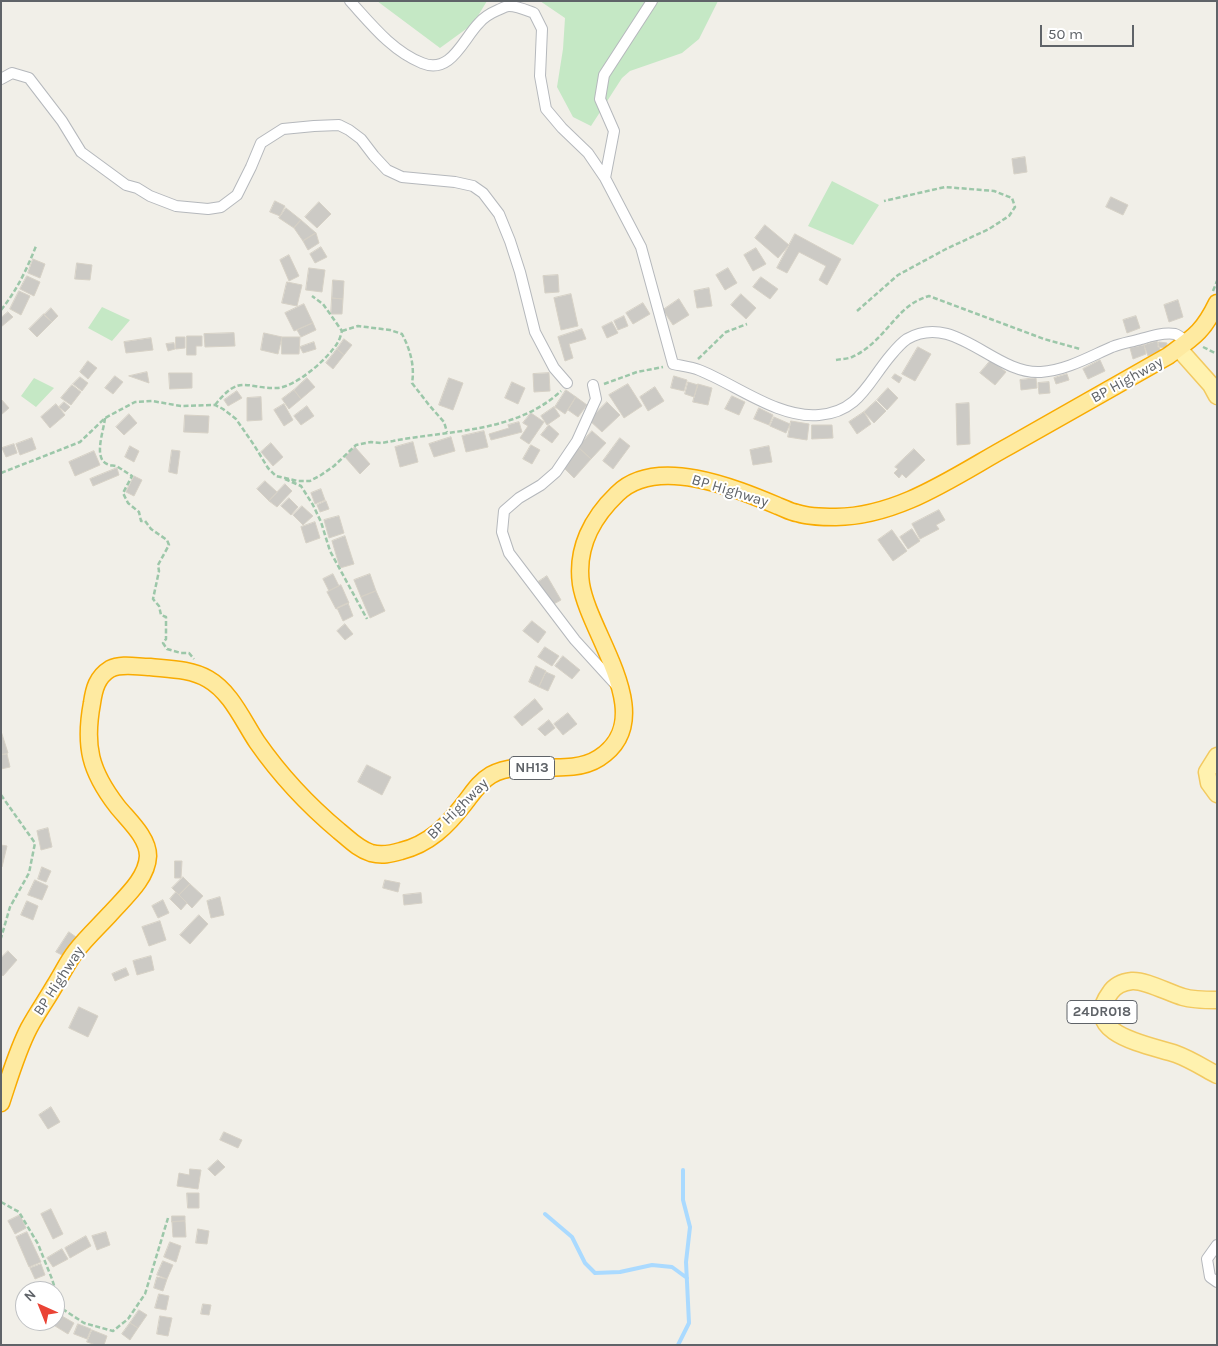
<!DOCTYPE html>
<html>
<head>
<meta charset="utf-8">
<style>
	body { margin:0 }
	#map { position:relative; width:1218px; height:1346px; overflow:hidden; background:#f1efe8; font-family:Karla,sans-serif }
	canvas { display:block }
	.frame { position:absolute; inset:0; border:2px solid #5f6368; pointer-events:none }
	.north { position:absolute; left:15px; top:1281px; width:50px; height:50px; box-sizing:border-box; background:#fff; border:1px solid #bfc1c3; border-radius:50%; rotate:316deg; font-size:14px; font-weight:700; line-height:20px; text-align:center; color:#5f6368 }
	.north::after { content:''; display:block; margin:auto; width:18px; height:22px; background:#ea4335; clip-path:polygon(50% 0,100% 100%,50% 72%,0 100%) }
	.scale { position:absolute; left:1040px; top:25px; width:94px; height:22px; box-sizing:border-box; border:2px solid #5f6368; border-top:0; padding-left:6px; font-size:15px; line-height:18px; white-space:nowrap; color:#5f6368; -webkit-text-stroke:4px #fff; paint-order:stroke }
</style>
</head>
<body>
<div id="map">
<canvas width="1218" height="1346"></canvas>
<div class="frame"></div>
<div class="north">N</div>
<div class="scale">50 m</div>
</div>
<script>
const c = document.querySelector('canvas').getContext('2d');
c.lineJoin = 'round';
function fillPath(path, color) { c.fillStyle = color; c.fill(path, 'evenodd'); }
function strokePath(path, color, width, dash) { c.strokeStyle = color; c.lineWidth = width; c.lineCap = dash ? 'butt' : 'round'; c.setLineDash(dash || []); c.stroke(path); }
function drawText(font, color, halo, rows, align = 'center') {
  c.font = font + ' Karla,sans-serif'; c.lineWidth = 4; c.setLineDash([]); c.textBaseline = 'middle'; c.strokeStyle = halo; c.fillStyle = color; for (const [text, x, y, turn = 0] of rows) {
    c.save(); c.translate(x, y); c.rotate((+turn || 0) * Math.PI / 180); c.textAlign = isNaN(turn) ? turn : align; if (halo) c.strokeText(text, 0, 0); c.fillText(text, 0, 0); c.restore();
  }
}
fillPath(new Path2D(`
	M377,1H487L473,24L440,48Z
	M540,1H718L699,39L682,53L630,71L622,78L591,126L573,117L557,87L563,49L565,18Z
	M832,181L879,205L853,245L808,226Z
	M102,307L130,320L112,341L88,328Z
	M34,378L54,388L36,407L21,396Z`), '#c5e8c5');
strokePath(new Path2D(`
	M545,1214L572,1237L585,1263L595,1273L620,1272L652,1265L672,1267L687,1278
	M678,1345L689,1323L686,1262L690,1227L683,1200V1170`), '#aadaff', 4);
const building = new Path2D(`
	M1025,157L1027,172L1014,174L1012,159Z
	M1111,197L1128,205L1123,215L1106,207Z
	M275,201L285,206L280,216L270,212Z
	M319,202L331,214L317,228L305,217Z
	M286,208L301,220L294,228L279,218Z
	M301,220L316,233L303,241L294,228Z
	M765,225L789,245L778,258L755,238Z
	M316,233L319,243L308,250L303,241Z
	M795,234L841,259L827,285L819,280L826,266L799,252L787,273L777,268Z
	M321,247L327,257L315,263L310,254Z
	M756,248L766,264L753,271L744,255Z
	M289,255L299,276L289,281L280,260Z
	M33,259L45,264L40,278L28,273Z
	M77,263L92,265L90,280L75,279Z
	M309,268L325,270L322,292L306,290Z
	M728,268L737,283L725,290L716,275Z
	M558,275L559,292L545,293L543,276Z
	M27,276L40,282L34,296L20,289Z
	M761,277L778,289L770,299L753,287Z
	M333,280L344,281L343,299L332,298Z
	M287,282L302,285L297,306L282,303Z
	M709,288L712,306L697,308L694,291Z
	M19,291L30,296L21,315L10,309Z
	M571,294L578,326L561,330L554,298Z
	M741,294L756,308L746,319L731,305Z
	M332,298L343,299L342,314H331Z
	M679,299L689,315L673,325L663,310Z
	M1178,300L1183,317L1169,322L1164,305Z
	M643,303L650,314L633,324L626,313Z
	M304,304L313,323L294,331L285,313Z
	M51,308L58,316L52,322L44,315Z
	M8,312L13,317L1,327V318Z
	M44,314L52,322L37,337L29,329Z
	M624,316L628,326L618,330L614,321Z
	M1136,316L1140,328L1127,333L1123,320Z
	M612,322L618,333L607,338L602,327Z
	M313,323L316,330L301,337L297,330Z
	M582,329L586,339L569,344L573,358L565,361L558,337Z
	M234,333L235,346L205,347L204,334Z
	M264,333L282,337L278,354L261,350Z
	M187,336H202V346H196V355H187Z
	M176,337H185V348L176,349Z
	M282,337H300L299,354H282Z
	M151,338L153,350L126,353L124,342Z
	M344,339L352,345L344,355L337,349Z
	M1157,341L1161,352L1148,356L1144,345Z
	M314,342L316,349L303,353L300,347Z
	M1159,342L1167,343L1166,348L1158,347Z
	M174,343L175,349L168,351L166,344Z
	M1144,345L1146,354L1133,359L1130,348Z
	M918,347L931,354L915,381L902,374Z
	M337,349L344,355L333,369L326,363Z
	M991,360L1006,372L995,385L980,373Z
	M1100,360L1105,371L1088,379L1083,369Z
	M88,361L97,368L88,379L80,372Z
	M147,372L149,383L129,376Z
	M169,373H192V388L170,389Z
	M549,373L550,391L534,392L533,374Z
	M895,374L902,378L899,383L892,378Z
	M1067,374L1069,380L1056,384L1054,378Z
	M115,376L123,382L113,394L105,388Z
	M674,376L687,380L684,391L671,388Z
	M80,377L88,383L82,391L73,384Z
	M307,378L315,387L301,399L294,390Z
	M449,378L463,383L453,410L439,405Z
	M1036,378L1037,388L1021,390L1020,380Z
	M512,382L525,388L518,404L505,398Z
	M688,382L698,385L694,397L685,394Z
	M1049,382L1050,393L1039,394L1038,383Z
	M628,384L642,406L624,418L609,395Z
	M698,384L712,388L708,405L693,402Z
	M72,385L81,392L71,405L61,398Z
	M655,387L664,401L648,411L640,397Z
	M888,388L898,398L887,410L877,400Z
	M294,390L301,399L289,409L282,399Z
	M566,390L576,397L565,414L555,407Z
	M237,391L242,398L228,406L224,400Z
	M732,396L745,402L739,415L725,409Z
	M261,397L262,420L247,421V398Z
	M576,397L587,405L578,417L568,410Z
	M1,399L9,408L1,415Z
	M876,401L886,411L874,423L864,412Z
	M64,402L70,407L65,412L59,407Z
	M607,402L620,415L602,432L589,420Z
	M969,403L970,444L957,445L956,404Z
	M56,404L65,415L50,428L41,417Z
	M284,404L293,420L284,426L274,410Z
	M307,406L314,416L301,425L294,416Z
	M554,407L560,416L547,425L541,416Z
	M759,408L773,415L769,425L754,419Z
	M864,412L871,424L857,434L849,422Z
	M531,413L544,422L529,444L520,438L528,426L523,423Z
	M129,414L137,423L124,435L116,427Z
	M185,415L209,416L208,433L184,432Z
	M774,417L790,424L786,433L770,426Z
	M791,421L809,424L807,440L788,437Z
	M519,422L522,432L491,440L489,434L509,428L508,425Z
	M549,425L559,434L552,443L541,435Z
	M812,425H832L833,438L812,439Z
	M484,431L488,447L466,452L462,436Z
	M592,431L606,443L591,459L578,447Z
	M451,437L455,451L434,457L429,444Z
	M32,438L36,449L20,455L16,444Z
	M620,438L630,446L613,469L603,461Z
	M413,442L418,462L400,467L395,447Z
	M271,443L283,457L273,466L261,452Z
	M14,444L17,453L6,457L2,448Z
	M531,445L540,450L532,464L523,459Z
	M130,446L139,451L134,462L125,457Z
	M769,446L772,462L753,465L750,450Z
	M355,447L370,464L360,474L345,457Z
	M578,447L591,459L574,478L561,465Z
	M914,449L925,460L906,478L902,474L899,478L894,473L898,469L895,467Z
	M172,450L180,451L177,474L169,472Z
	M94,451L100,465L75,476L69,462Z
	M117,468L119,475L93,486L90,479Z
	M134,476L142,480L134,496L126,492Z
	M265,481L277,492L269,501L257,489Z
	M285,484L292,491L277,507L269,501Z
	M321,489L325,500L315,504L311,493Z
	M289,498L298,507L291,515L281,506Z
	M326,501L329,509L320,512L317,505Z
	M302,506L313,516L303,525L293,515Z
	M939,510L945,520L936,525L939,529L920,539L912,524Z
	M339,516L344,533L329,538L324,520Z
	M315,522L320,538L306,543L301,527Z
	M912,529L920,541L908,549L900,537Z
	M892,530L907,551L893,561L878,540Z
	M345,536L354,564L340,568L332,541Z
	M333,574L339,586L329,591L323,579Z
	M370,574L376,591L361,597L354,580Z
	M547,576L561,600L552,605L538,582Z
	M341,585L349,603L336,609L327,592Z
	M376,591L385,611L370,618L361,597Z
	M348,603L353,616L343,621L337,608Z
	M532,621L546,632L538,643L523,631Z
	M345,624L353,634L345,640L337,631Z
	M545,647L559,656L552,666L538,657Z
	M563,656L580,670L572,679L555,666Z
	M536,666L546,671L539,687L529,682Z
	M546,672L555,676L548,691L539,687Z
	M535,699L543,709L522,726L514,717Z
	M568,713L577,724L563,735L554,724Z
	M549,720L555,728L545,736L538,729Z
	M1,731L8,753L1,755Z
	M7,754L10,767L1,769V755Z
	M367,765L391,777L382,795L358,782Z
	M48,828L52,847L41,850L37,831Z
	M1,845L7,846L2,867H1Z
	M175,861H182L181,878H175Z
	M42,867L51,871L46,882L38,879Z
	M183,877L190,884L179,895L172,888Z
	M35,880L48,886L42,900L28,895Z
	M385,880L400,883L398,892L383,888Z
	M190,884L203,896L192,908L179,895Z
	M176,892L187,903L181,910L170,899Z
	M421,893L422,903L404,905L403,895Z
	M220,897L224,915L211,918L207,901Z
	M163,900L169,913L158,918L152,906Z
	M27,901L38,906L33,920L21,915Z
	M199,915L208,924L190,944L180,935Z
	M160,921L166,940L149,946L142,927Z
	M69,932L76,937L64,956L56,952Z
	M8,951L17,960L3,976L1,974V958Z
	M151,956L154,970L137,975L133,961Z
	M126,968L129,975L115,981L112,974Z
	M79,1007L98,1016L88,1037L69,1028Z
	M51,1107L60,1122L48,1129L39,1115Z
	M224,1132L242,1140L238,1148L220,1140Z
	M218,1160L225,1167L215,1176L208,1169Z
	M190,1169L201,1170L198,1189L177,1186L179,1173L189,1175Z
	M187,1193H199V1208H188Z
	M51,1209L63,1234L53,1239L41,1214Z
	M20,1215L26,1228L15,1234L8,1221Z
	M172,1216H185V1221L172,1222Z
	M185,1221L186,1237H173L172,1222Z
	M198,1229L209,1231L207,1244L196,1243Z
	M27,1232L41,1262L29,1267L16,1237Z
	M106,1232L110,1245L97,1250L92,1236Z
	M86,1236L91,1246L70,1258L65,1248Z
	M170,1242L181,1246L176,1262L164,1257Z
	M62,1249L68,1259L53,1267L47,1258Z
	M163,1261L173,1265L167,1279L157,1275Z
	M41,1264L45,1275L35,1279L30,1268Z
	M157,1277L167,1279L163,1291L154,1288Z
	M159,1294L169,1296L166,1310L155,1308Z
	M203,1304L211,1305L209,1315L201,1314Z
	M139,1310L147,1315L138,1328L130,1323Z
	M55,1312L74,1323L68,1334L47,1321H55Z
	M160,1316L172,1318L168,1336L157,1334Z
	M130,1323L138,1328L130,1340L122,1334Z
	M78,1324L91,1329L87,1339L74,1334Z
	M92,1330L107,1336L104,1345H96L87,1342Z`);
fillPath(building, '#cccac5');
strokePath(building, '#d6d1c6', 1);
const minor = new Path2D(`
	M350,1C371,24 392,51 422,63C451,75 463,39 479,23C484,17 491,13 498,10C501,9 505,6 509,6C517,6 526,10 534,13L542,29L540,76L546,109L562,128L588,153L605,178L641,247L673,364C682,366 691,367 699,370C735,384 779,419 819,415C859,412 868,382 891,355C896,349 901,343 907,339C955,311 994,375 1041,372C1067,370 1089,357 1112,347C1122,343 1131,342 1141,339C1151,336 1164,332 1175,334C1180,336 1183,339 1187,342
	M1,79L12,73L29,78L62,121L81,152L126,185L137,188L150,196L176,206L208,209L221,207L237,195L251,167L261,143L283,129L314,126L339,125L349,130L361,139L374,156L387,170L402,177L455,182L473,186L483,193L499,214L510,241L520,272L535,332L554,368L567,383
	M605,178L614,131L600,99L604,75L652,1
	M593,385L596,399L577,441L556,472L541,485L519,498L504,511L502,532L509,553L575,640L616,685
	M1217,1245L1207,1259L1210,1277L1217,1282`);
const primary = new Path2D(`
	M1179,349L1211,385L1217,396
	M1217,756L1207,772L1209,783L1217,794
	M1217,1000C1206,1000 1193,1000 1183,997C1169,993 1145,980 1132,981C1123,982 1115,985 1110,993C1079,1035 1150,1045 1176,1054C1190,1059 1204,1068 1217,1075`);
const trunk = new Path2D(`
	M1,1103C9,1079 17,1051 29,1028C37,1013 47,999 55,985C62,974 68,961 76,951C86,938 99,926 110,914C124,898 147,879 148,856C148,837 128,820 117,806C90,771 84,746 92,703C94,689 97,677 110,669C122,663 137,667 150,667C169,669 191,669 208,679C231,692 243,721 257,742C280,775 308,805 339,831C349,839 358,849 371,853C382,856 391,854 401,851C429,844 447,826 464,804C472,794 479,782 491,775C523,757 568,778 599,758C661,718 589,635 581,584C576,549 592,518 617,494C656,455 735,488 778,506C784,508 790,512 797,513C809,517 823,517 836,517C901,516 956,475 1011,445C1063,415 1116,386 1168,356C1194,337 1203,332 1217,303`);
strokePath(minor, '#b5b8bc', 12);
strokePath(primary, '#f2c960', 19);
strokePath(trunk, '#f9ab00', 19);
strokePath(new Path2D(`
	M1213,291L1217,281
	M1,310C17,290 27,269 36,246
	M857,311L898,275L946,249L989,229L1009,216L1015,207L1012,198L994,191L945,187L884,201
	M342,331L358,326L390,330L402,334C410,349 415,366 412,383L429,405L444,422L447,432
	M1203,347L1217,354
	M698,359L726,332L747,324
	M836,360C841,359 847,359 852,357C873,348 887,327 902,312C910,304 919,299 929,296L1044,339L1080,349
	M604,384L637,372L663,367
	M215,405C240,373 246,389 277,388C296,387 329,358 338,342C340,339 341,334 342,331L323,304L312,296
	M105,418C104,430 93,458 107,464C110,466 115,465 118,467C123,470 127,473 132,476L123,493L128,503L139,512L141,521H145L151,529L167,540L169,545L158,565L159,571L153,599L159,606L161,615L166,617V639L163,643L167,649L181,653H189L194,659
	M1,473L80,442L105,418L135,402L152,401L181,406L215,405L223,409L236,419L254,445L268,468L276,476L298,481H310L321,475L334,466L356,445L371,442L381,443L393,441C449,430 516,433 561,391
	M285,479L301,486L313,505L321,522L330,551L367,619
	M1,795L35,843L29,873L10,907L1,938
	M1,1202L19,1212L38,1244L52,1279L61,1308L84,1323L113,1331L128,1319L145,1294L168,1218`), '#9cc7a9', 2.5, [5, 2.5]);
strokePath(minor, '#fff', 10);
strokePath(primary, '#fff2af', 16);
strokePath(trunk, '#feeaa1', 16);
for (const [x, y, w] of [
	[532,768,45],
	[1102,1012,70]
]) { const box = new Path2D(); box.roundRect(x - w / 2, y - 11.5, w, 23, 4); c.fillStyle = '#fff'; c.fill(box); strokePath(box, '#5f6368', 1); }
drawText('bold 14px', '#5f6368', null, [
	["NH13",532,768],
	["24DR018",1102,1012]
]);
drawText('15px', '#5f6368', '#fff', [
	["BP Highway",1127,380,-29],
	["BP Highway",730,491,17],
	["BP Highway",458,809,-45],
	["BP Highway",59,981,-57]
]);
</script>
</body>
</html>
